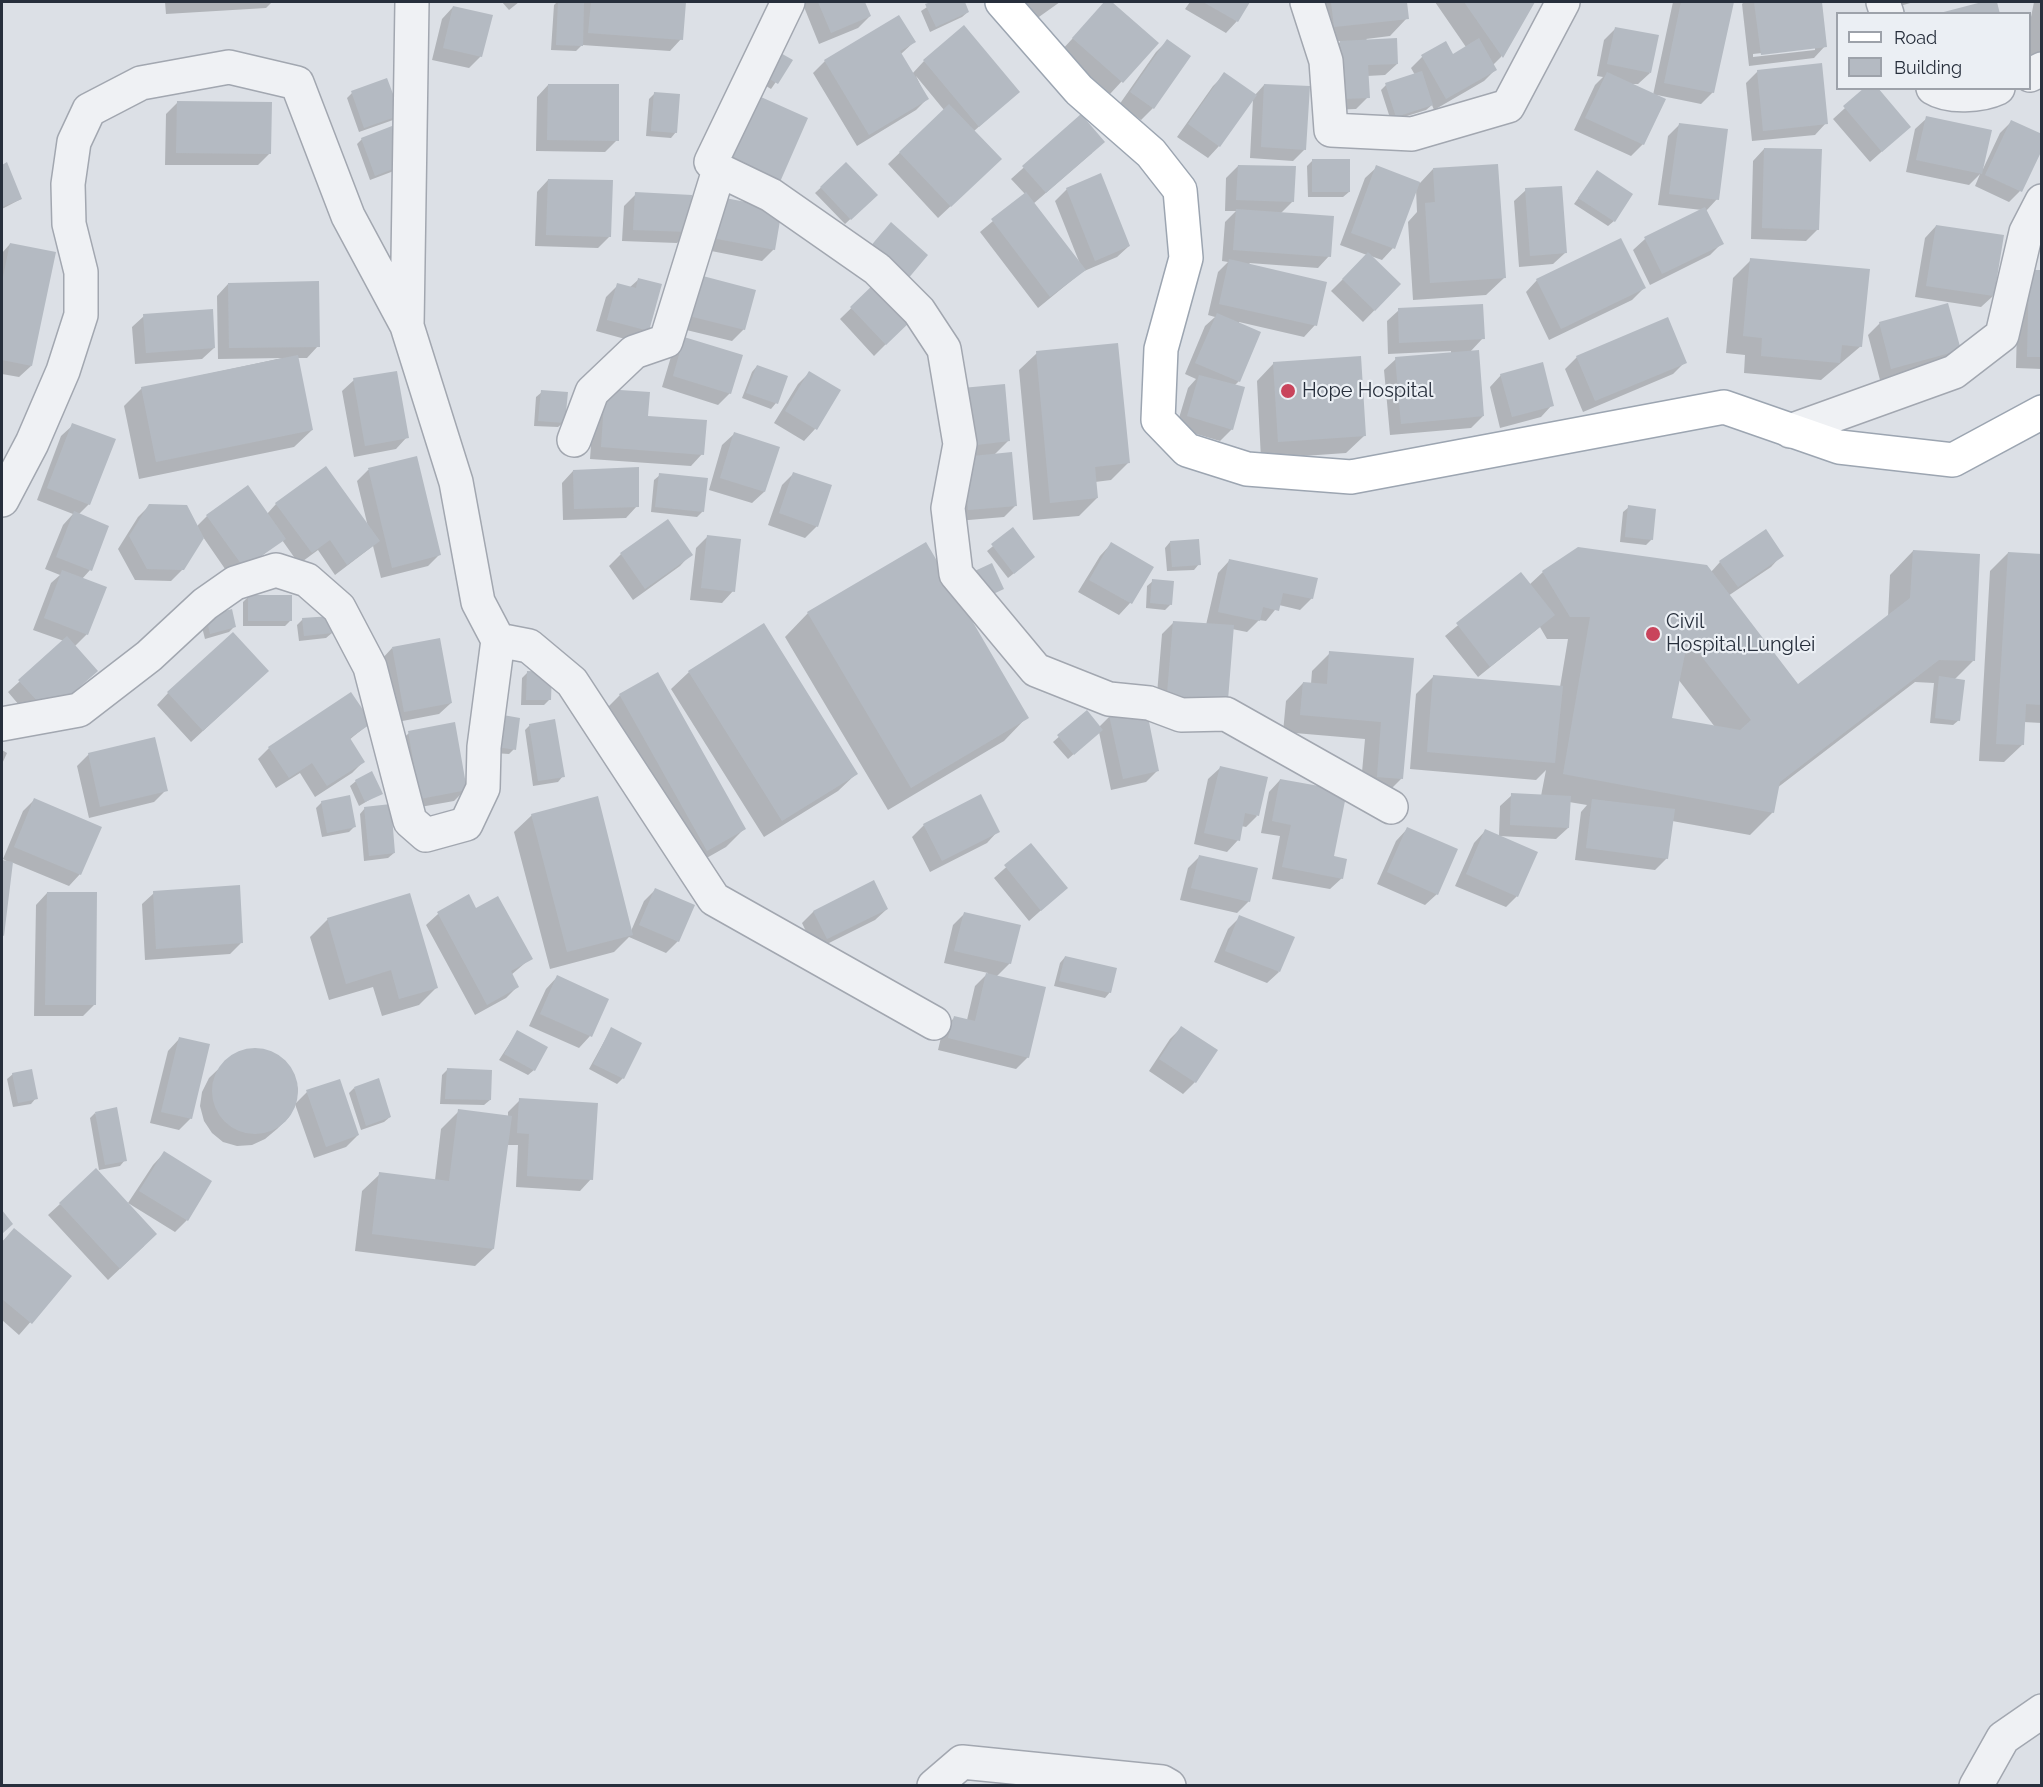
<!DOCTYPE html>
<html>
<head>
<meta charset="utf-8">
<style>
	body { margin:0 }
	#map { position:relative; width:2043px; height:1787px; overflow:hidden; background:#dce0e6; font-family:Raleway,sans-serif }
	canvas { display:block }
	.frame { position:absolute; inset:0; border:3px solid #272f3c; pointer-events:none }
	.legend { position:absolute; left:1836px; top:12px; width:195px; height:78px; box-sizing:border-box; background:#ebeff4; border:2px solid #9da2aa; margin:0; padding:8px 10px; list-style:none; font-size:18px; color:#272f3c }
	.legend li { display:flex; align-items:center; gap:12px; height:30px }
	.legend b { width:30px; border:2px solid #9da2aa }
</style>
</head>
<body>
<div id="map">
<canvas width="2043" height="1787"></canvas>
<div class="frame"></div>
<ul class="legend">
<li><b style="height:8px;background:#fff"></b>Road</li>
<li><b style="height:16px;background:#b4bac2"></b>Building</li>
</ul>
</div>
<script>
const c = document.querySelector('canvas').getContext('2d');
c.lineJoin = 'round';
function fillPath(path, color) { c.fillStyle = color; c.fill(path, 'evenodd'); }
function strokePath(path, color, width, dash) { c.strokeStyle = color; c.lineWidth = width; c.lineCap = dash ? 'butt' : 'round'; c.setLineDash(dash || []); c.stroke(path); }
function drawText(font, color, halo, rows, align = 'center') {
  c.font = font + ' Raleway,sans-serif'; c.lineWidth = 4.5; c.setLineDash([]); c.textBaseline = 'middle'; c.strokeStyle = halo; c.fillStyle = color; for (const [text, x, y, turn = 0] of rows) {
    c.save(); c.translate(x, y); c.rotate((+turn || 0) * Math.PI / 180); c.textAlign = isNaN(turn) ? turn : align; if (halo) c.strokeText(text, 0, 0); c.fillText(text, 0, 0); c.restore();
  }
}
fillPath(new Path2D(`
	M165,2H272L266,8L166,14Z
	M502,2H519L509,10Z
	M557,2H684L681,39L670,51L582,45L576,51L551,50L554,5Z
	M802,2H864L870,16L858,28L819,44Z
	M935,2H963L968,12L962,17L930,32L921,11Z
	M1013,2H1060L1029,24Z
	M1106,2H1109L1157,43L1110,94L1061,51Z
	M1190,2H1248L1237,21L1226,33L1185,9Z
	M1312,2H1406L1407,18L1390,36L1366,39L1397,64L1385,75L1367,76L1368,97L1356,109L1330,110L1328,54L1341,41L1316,44Z
	M1435,2H1533L1501,57L1493,65L1495,70L1484,81L1434,110L1432,105L1426,110L1391,121L1381,90L1386,85L1415,75L1411,68L1422,57L1452,56L1466,47Z
	M1673,2H1732L1713,92L1701,104L1657,95L1643,144L1631,156L1574,130L1595,85L1603,77L1597,76L1604,40L1616,28L1650,73L1638,84H1630L1653,95Z
	M1744,2H1821L1825,46L1814,58L1749,66L1742,4ZM1815,47V50L1753,57V54Z
	M1886,2H1914L1889,9Z
	M2034,2H2042V59L2030,57V22Z
	M453,7L481,56L469,68L432,60L442,19Z
	M898,17L914,42L901,54L912,74L924,61L1018,92L974,131L988,171L938,218L888,164L944,110L916,76L927,99L916,110L857,146L813,73L825,61Z
	M1167,41L1189,56L1153,108L1141,120L1119,105L1156,52Z
	M791,60L771,89L758,81Z
	M1758,71L1826,123L1815,135L1752,141L1746,83Z
	M1225,74L1255,95L1264,85L1305,149L1293,161L1250,158L1253,99L1219,146L1208,158L1177,137L1213,86Z
	M548,85L617,140L605,152L536,151L537,97Z
	M1867,88L1897,138L1870,162L1833,119Z
	M352,93L399,114L393,120L359,132L347,98Z
	M655,93L676,132L671,138L646,136L649,99Z
	M177,103L270,153L258,165H165L166,114Z
	M1081,116L1092,153L1033,204L1080,264L1055,201L1067,189L1129,246L1117,257L1082,272L1038,308L980,232L1025,194L1011,179Z
	M1927,118L1983,169L2000,133L2011,122L2020,191L2009,202L1975,186L1980,174L1969,185L1906,172L1915,129Z
	M1679,125L1717,199L1706,211L1722,243L1710,255L1650,285L1633,250L1645,239L1702,210L1658,205L1668,136Z
	M362,139L399,169L370,180L357,144Z
	M1764,149L1818,229L1806,241L1751,239L1753,161Z
	M1313,160L1349,192L1343,197H1308L1307,166Z
	M7,164L21,199L2,209V166Z
	M846,164L876,195L845,224L815,193Z
	M1238,166L1293,201L1280,214L1329,256L1318,268L1249,263L1315,325L1304,337L1239,322V381L1234,386L1232,429L1220,441L1176,428L1188,388L1196,379L1185,374L1205,326L1215,317L1208,315L1218,272L1228,262L1222,261L1225,222L1236,211H1225L1226,178Z
	M1377,167L1420,183L1433,169L1504,278L1486,295L1413,300L1408,222L1417,212L1416,189L1393,248L1382,260L1368,255L1399,285L1363,322L1331,291L1367,255L1340,245L1365,178Z
	M1597,172L1614,221L1608,226L1574,204Z
	M548,180L610,236L598,248L535,246L537,192Z
	M1526,190L1565,253L1553,264L1519,267L1514,201Z
	M636,194L689,231L677,243L622,241L624,206Z
	M704,209L774,249L762,261L696,248Z
	M1936,226L1993,296L1981,307L1915,297L1925,238Z
	M10,244L31,366L19,377L2,374V253Z
	M1751,260L1861,346L1821,380L1744,373L1745,355L1726,353L1733,278Z
	M2042,272V369L2016,368L2018,283Z
	M639,279L648,330L636,342L596,331L606,297L618,285L629,288Z
	M1537,280L1644,288L1632,300L1549,340L1526,292Z
	M228,284L318,346L307,358H297L312,430L294,447L139,479L124,406L142,388L282,358L218,359L217,296Z
	M875,285L910,320L874,356L840,319Z
	M687,289L744,329L732,341L678,328Z
	M1399,310L1483,338L1470,352L1483,416L1471,428L1390,435L1384,370L1396,359L1451,354V351L1388,354L1387,321Z
	M144,316L214,348L202,359L135,364L132,327Z
	M1880,323L1959,350L1948,361L1880,380L1868,335Z
	M684,338L730,393L718,405L662,387L673,350Z
	M1037,353L1128,463L1111,480L1095,482L1097,498L1079,516L1033,520L1019,370Z
	M1577,357L1685,362L1673,374L1583,412L1565,369Z
	M1274,363L1364,436L1346,453L1261,459L1257,381Z
	M757,366L776,403L771,409L742,398L752,372Z
	M810,372L815,429L804,441L774,423L798,384Z
	M1501,375L1552,405L1541,417L1500,428L1490,387Z
	M354,380L407,437L396,449L354,457L342,391Z
	M542,392L564,422L558,427L534,426L536,397Z
	M951,401L1008,441L994,455L1016,505L1004,517L957,521Z
	M594,402L647,418L702,454L691,466L590,459Z
	M73,425L89,504L78,515L90,570L82,579L87,634L74,647L36,725L8,692L64,641L33,630L51,583L60,575L45,569L63,525L73,514L37,500L61,436Z
	M734,434L778,448L764,492L752,503L709,490L722,445Z
	M416,458L439,555L428,566L381,578L373,546L335,575L318,550L299,564L282,540L232,579L203,537L183,569L171,581L135,580L118,549L138,517L150,505L196,527L207,516L267,514L276,504L368,527L357,481L368,470Z
	M573,471L637,506L626,518L563,520L562,483Z
	M794,473L817,526L805,538L768,525L782,485Z
	M660,475L703,511L697,517L651,512L654,480Z
	M1629,507L1652,539L1646,545L1620,542L1623,512Z
	M668,521L691,554L680,566L633,600L609,566L621,554Z
	M1013,530L1028,562L1008,578L987,551Z
	M707,537L733,591L722,603L690,600L696,548Z
	M1170,542L1199,564L1194,570L1167,571L1165,548Z
	M1111,544L1152,567L1130,603L1119,615L1078,592L1100,556Z
	M1913,551L1973,661L1954,680L1959,720L1953,725L1930,723L1934,683L1915,682L1777,788L1773,812L1750,835L1672,821L1667,858L1655,870L1575,860L1581,812L1587,805L1569,802L1568,828L1556,839L1499,836L1500,806L1512,795L1541,796L1546,770L1536,780L1410,769L1416,694L1434,676L1560,687L1568,639H1547L1540,627L1478,677L1445,636L1520,574L1529,585L1543,572H1711L1720,562L1782,555L1771,567L1728,596L1798,686L1888,617L1890,575ZM1678,679L1715,727L1671,719Z
	M2008,553L2042,555V723L2023,722L2022,745L2004,762L1979,761L1990,571Z
	M1229,561L1312,598L1300,610L1279,605L1266,621L1259,620L1247,632L1232,629L1226,699L1155,718L1162,634L1174,622L1206,625L1218,573Z
	M1153,581L1171,604L1165,610L1146,608L1147,586Z
	M248,597L290,621L285,626H243V602Z
	M808,613L1027,717L1004,741L888,810L785,637Z
	M303,619L332,633L326,638L299,641L297,625Z
	M201,623L235,626L229,632L205,639Z
	M392,648L451,703L439,714L392,723L381,660Z
	M1330,653L1412,660L1402,778L1384,796L1360,794L1365,739L1283,732L1286,701L1303,683L1311,684L1312,671Z
	M689,672L856,774L838,791L764,837L671,689Z
	M527,673L550,699L544,705H521L522,678Z
	M255,683L191,742L157,705L168,693Z
	M620,695L744,829L726,847L689,868L602,713Z
	M1087,712L1099,727L1110,716L1158,770L1146,782L1111,790L1099,732L1068,759L1053,742Z
	M498,722L514,749L509,754L494,753Z
	M370,723L349,740L363,762L352,773L315,797L300,773L276,788L258,759L269,748Z
	M530,725L563,776L558,782L533,786L525,730Z
	M409,733L466,789L454,801L409,809L397,744Z
	M2,750L7,753L2,764Z
	M89,754L166,790L154,802L89,818L77,766Z
	M1220,768L1257,816L1246,827L1241,826L1238,840L1227,852L1194,844L1208,779Z
	M1280,780L1332,858L1342,878L1330,889L1272,879L1280,836L1261,833L1269,792Z
	M356,781L381,793L359,806L350,786Z
	M981,796L998,831L987,843L930,872L912,837L924,825Z
	M34,800L80,874L69,886L11,862L2,936V862L10,863L3,859L23,811Z
	M322,802L354,827L349,832L322,837L316,808Z
	M365,808L394,853L388,858L364,861L360,814Z
	M532,815L631,931L644,901L656,889L678,941L666,953L629,937L614,952L550,969L514,832Z
	M1407,829L1437,894L1425,905L1377,884L1396,841Z
	M1485,831L1517,896L1506,907L1455,886L1474,843Z
	M1031,845L1066,888L1029,921L994,878Z
	M1200,856L1249,901L1237,913L1180,900L1188,868Z
	M873,882L887,909L875,920L815,950L802,923L813,912Z
	M47,893L94,1005L83,1016H34L36,905Z
	M154,893L241,943L230,954L145,960L142,904Z
	M469,896L476,910L531,958L511,975L518,986L506,998L475,1015L426,925L438,914Z
	M965,913L1010,963L996,977L1028,1057L1016,1069L938,1050L943,1029L955,1017L967,1020L975,986L988,973L944,963L953,925Z
	M1240,917L1279,972L1267,983L1214,962L1228,929Z
	M328,919L436,988L419,1005L382,1016L373,987L329,1000L310,937Z
	M1065,957L1110,992L1105,998L1054,986L1060,963Z
	M557,977L607,1000L590,1036L579,1048L529,1026L546,989Z
	M1181,1028L1195,1082L1183,1094L1149,1071L1170,1039Z
	M611,1029L623,1078L617,1084L589,1069Z
	M517,1032L534,1070L528,1075L499,1060Z
	M179,1039L191,1118L179,1130L150,1123L168,1051Z
	M261,1049L275,1054L286,1063L294,1075L298,1089L296,1103L307,1092L358,1135L346,1147L314,1158L295,1104L289,1117L277,1129L265,1139L252,1145L237,1146L223,1142L212,1133L204,1121L200,1106L202,1092L209,1078L232,1056L246,1050Z
	M447,1070L490,1100L484,1105L440,1104L442,1075Z
	M13,1074L36,1098L31,1104L13,1107L7,1079Z
	M354,1088L390,1117L384,1122L361,1130L349,1093Z
	M520,1100L591,1179L580,1191L516,1187L518,1145H506L493,1249L475,1266L355,1251L362,1191L380,1174L435,1180L441,1129L459,1111L508,1117V1112Z
	M95,1113L125,1160L120,1166L99,1170L90,1118Z
	M164,1153L187,1220L175,1232L128,1203L153,1165Z
	M60,1204L144,1246L108,1280L48,1215Z
	M14,1230L70,1277L19,1335L2,1320V1242Z`), '#0003');
fillPath(new Path2D(`
	M558,2H584L583,46L556,45Z
	M591,2H686L683,40L588,33Z
	M818,2H865L871,16L831,33Z
	M931,2H965L969,12L936,27L925,4Z
	M1104,2H1112L1159,43L1123,83L1072,38Z
	M1203,2H1250L1238,22Z
	M1331,2H1407L1409,19L1334,27Z
	M1464,2H1535L1503,58Z
	M1681,2H1734L1714,93L1664,83Z
	M1754,2H1822L1827,47L1761,55Z
	M1982,2H1997L2000,14H1936Z
	M453,6L493,15L482,57L443,48Z
	M899,15L916,42L900,51L929,99L869,135L824,60Z
	M964,25L1020,92L979,127L923,60Z
	M1615,27L1659,35L1651,73L1607,64Z
	M1397,38L1398,64L1368,65L1370,98L1341,99L1340,41Z
	M1479,38L1497,70L1446,99L1421,55L1446,41L1453,54Z
	M1167,39L1191,56L1154,109L1130,92Z
	M777,51L793,60L778,84L763,75Z
	M1822,63L1828,124L1763,131L1757,70Z
	M1422,71L1433,105L1396,117L1385,83Z
	M1224,72L1257,95L1220,147L1188,124Z
	M1607,72L1666,99L1644,145L1585,118Z
	M387,78L401,115L364,128L351,91Z
	M548,84H619V141L547,140Z
	M1264,84L1310,86L1306,150L1261,147Z
	M1864,88H1878L1911,127L1882,152L1843,106Z
	M654,92L680,94L677,133L651,131Z
	M752,93L808,118L780,182L724,157Z
	M177,101L272,102L271,154L176,153Z
	M949,104L1002,159L951,207L899,152Z
	M1081,114L1105,142L1046,193L1022,166Z
	M1926,116L1992,130L1982,174L1916,160Z
	M2011,120L2042,134V150L2022,192L1985,175Z
	M1679,123L1728,129L1719,200L1669,194Z
	M392,126L406,164L375,176L361,138Z
	M1764,148L1822,149L1819,230L1762,228Z
	M1312,159H1350V192H1312Z
	M7,162L22,199L2,207V165Z
	M846,162L878,195L851,220L820,187Z
	M1498,164L1506,278L1430,283L1425,203L1435,202L1433,168Z
	M1238,165L1296,166L1294,202L1236,200Z
	M1376,165L1420,182L1395,249L1351,233Z
	M1597,170L1633,194L1615,222L1578,198Z
	M1101,173L1130,246L1095,261L1066,188Z
	M548,179L613,180L611,237L546,235Z
	M1562,186L1567,253L1530,256L1525,188Z
	M635,192L692,195L690,232L633,230Z
	M1026,192L1086,270L1050,297L991,219Z
	M715,196L782,209L775,250L707,237Z
	M1705,207L1724,244L1662,274L1644,237Z
	M1236,209L1334,216L1331,257L1233,250Z
	M891,222L928,255L907,280L869,248Z
	M1936,225L2004,235L1994,296L1926,286Z
	M1621,238L1646,288L1561,329L1536,279Z
	M10,243L56,252L32,366L2,360V282Z
	M1368,252L1401,284L1375,311L1342,279Z
	M1750,258L1870,269L1862,347L1842,345L1840,363L1761,356L1762,338L1743,336Z
	M1229,259L1327,282L1317,326L1219,304Z
	M2029,270H2042V357H2027Z
	M699,275L756,290L745,330L689,316Z
	M638,278L662,284L649,331L607,320L617,283L636,288Z
	M319,281L320,347L229,348L228,283Z
	M876,282L912,320L886,345L850,307Z
	M1948,303L1961,350L1891,369L1879,322Z
	M1483,304L1485,339L1399,343L1398,308Z
	M213,309L215,348L146,353L143,314Z
	M1217,313L1261,332L1240,382L1195,363Z
	M1668,317L1687,363L1595,401L1576,356Z
	M684,337L743,355L731,394L673,376Z
	M1118,343L1130,463L1095,467L1098,498L1050,503L1036,351Z
	M1479,350L1484,416L1401,424L1395,357Z
	M298,355L313,430L156,462L141,387Z
	M1361,356L1366,436L1278,442L1273,362Z
	M1543,362L1554,406L1512,417L1500,374Z
	M757,365L788,376L778,404L746,393Z
	M397,371L409,438L365,446L353,378Z
	M809,371L841,390L817,430L785,411Z
	M1199,375L1245,387L1233,430L1187,416Z
	M1005,384L1010,441L968,446L962,388Z
	M605,389L650,392L648,416L707,420L704,455L601,447Z
	M541,390L568,392L565,423L538,421Z
	M72,423L116,439L90,505L47,488Z
	M734,432L780,447L765,492L720,478Z
	M1012,452L1017,506L968,510L963,457Z
	M417,456L441,555L392,568L368,468Z
	M326,466L380,541L347,565L330,540L312,553L275,503Z
	M639,467V507L574,509L573,470Z
	M793,472L832,485L818,527L779,513Z
	M659,473L708,478L704,512L655,507Z
	M248,485L286,539L244,568L206,515Z
	M149,504L187,505L204,538L184,570L147,569L129,536Z
	M1628,505L1656,509L1653,540L1625,537Z
	M74,511L109,526L92,571L56,557Z
	M668,519L693,555L645,589L620,553Z
	M1013,527L1035,557L1014,574L991,544Z
	M1766,529L1784,556L1738,587L1719,561Z
	M707,535L741,539L735,592L701,588Z
	M1199,539L1201,565L1172,567L1170,541Z
	M926,542L1029,718L911,788L807,612Z
	M1111,542L1154,567L1132,604L1089,580Z
	M1578,547L1707,565L1798,684L1910,598L1913,550L1980,554L1975,661L1939,660L1780,782L1774,813L1563,774L1590,617H1570L1542,571ZM1688,639L1751,720L1740,730L1672,718Z
	M2008,552L2042,554V705L2026,704L2024,745L1996,744Z
	M1229,559L1318,578L1313,599L1283,593L1279,611L1263,607L1260,621L1218,612Z
	M992,563L1004,589L978,601L966,575Z
	M62,570L107,587L88,635L44,618Z
	M1521,572L1555,615L1490,667L1456,623Z
	M1152,579L1174,581L1172,605L1150,603Z
	M248,595H292V621H248Z
	M232,609L236,627L210,634L206,616Z
	M332,616L333,633L304,636L302,618Z
	M1173,621L1234,625L1228,700L1201,698L1200,709L1166,706Z
	M764,623L858,774L782,821L688,671Z
	M233,632L269,671L203,731L167,692Z
	M67,636L98,671L49,714L18,680Z
	M440,638L452,703L404,712L392,647Z
	M1329,651L1414,658L1403,779L1377,777L1381,722L1300,715L1303,682L1327,684Z
	M527,671L552,672L551,700H526Z
	M658,672L746,829L707,851L619,694Z
	M1433,675L1563,686L1555,763L1427,752Z
	M1939,676L1965,680L1960,721L1935,718Z
	M351,692L372,723L350,738L365,762L327,786L312,763L289,778L268,747Z
	M1146,707L1159,771L1123,779L1109,715Z
	M1087,710L1103,730L1074,755L1057,735Z
	M503,715L520,718L516,750L498,747Z
	M555,719L565,777L538,781L529,724Z
	M455,722L467,790L420,799L408,731Z
	M155,737L168,791L100,807L88,753Z
	M1220,766L1268,777L1259,816L1245,813L1240,841L1204,833Z
	M372,771L383,794L365,802L355,780Z
	M1280,779L1347,791L1334,856L1347,859L1343,879L1282,867L1291,825L1272,821Z
	M1511,793L1571,796L1569,828L1510,825Z
	M981,794L1000,832L942,861L923,824Z
	M350,795L356,827L327,833L321,801Z
	M598,796L633,935L567,952L531,814Z
	M34,798L102,827L81,875L14,847Z
	M1592,799L1675,809L1668,859L1586,848Z
	M391,804L395,853L369,856L364,807Z
	M1407,827L1458,849L1438,895L1387,872Z
	M1485,829L1538,852L1518,897L1466,874Z
	M1031,843L1068,888L1041,911L1004,865Z
	M1199,855L1258,868L1250,902L1191,888Z
	M2,860L13,862L4,936L2,935Z
	M874,880L888,909L827,939L813,911Z
	M240,885L243,943L156,949L153,891Z
	M655,888L695,905L679,942L639,925Z
	M47,892H97L96,1005H45Z
	M410,893L438,988L399,999L391,970L346,984L327,918Z
	M469,894L476,908L498,896L533,959L511,971L519,987L487,1005L437,912Z
	M964,912L1021,925L1011,964L954,951Z
	M1239,915L1295,937L1280,972L1225,951Z
	M1065,956L1117,968L1111,993L1059,981Z
	M986,973L1046,987L1029,1058L948,1038L954,1016L975,1021Z
	M557,975L609,999L592,1037L540,1014Z
	M1181,1026L1218,1050L1196,1083L1159,1059Z
	M611,1027L642,1043L624,1079L593,1064Z
	M517,1030L548,1047L535,1071L504,1054Z
	M179,1037L210,1044L192,1119L161,1112Z
	M212 1091a43 43 0 1 1 86 0a43 43 0 1 1-86 0Z
	M447,1068L492,1070L491,1100L445,1099Z
	M32,1069L38,1099L18,1103L12,1073Z
	M379,1078L391,1117L366,1126L354,1087Z
	M340,1079L359,1135L326,1147L306,1090Z
	M519,1098L598,1103L593,1180L527,1176L529,1134L517,1133Z
	M117,1107L127,1161L105,1165L95,1112Z
	M458,1109L512,1116L494,1249L372,1234L379,1172L449,1181Z
	M164,1151L212,1181L188,1221L139,1191Z
	M96,1168L157,1234L120,1269L59,1203Z
	M2,1210L13,1224L2,1234Z
	M14,1228L72,1276L32,1324L2,1299V1242Z`), '#b4bac2');
const minor = new Path2D(`
	M412,2L407,326L456,482L478,602L498,640L529,646L572,682L714,899L934,1023
	M788,2L711,162L719,170L771,195L877,269L919,311L944,349L960,444L948,508L956,574L1036,670L1109,699L1149,703L1181,715L1226,714L1391,807
	M1307,2L1326,61L1331,130L1412,134L1508,106L1563,2
	M1883,2L1887,14
	M2030,75L2042,69
	M1933,88C1949,98 1981,96 1998,88
	M1790,431L1954,372L2002,335L2026,232L2042,201
	M574,440L592,392L634,352L666,341L719,170
	M2,500L32,443L63,371L81,315V272L69,224L68,184L74,142L89,110L141,83L229,67L297,83L348,216L406,324
	M2,724L79,710L149,656L205,604L235,583L276,570L307,580L339,608L370,667L410,821L426,835L466,824L483,788L484,747L498,640
	M934,1786L962,1762L1162,1782L1169,1786
	M1976,1786L2003,1738L2042,1711`);
const primary = new Path2D(`
	M1002,2L1079,90L1151,153L1180,190L1186,258L1161,349L1158,420L1187,450L1247,469L1351,477L1724,407L1839,447L1953,460L2042,412`);
strokePath(minor, '#a2a7b0', 36);
strokePath(primary, '#9ca5b1', 36);
strokePath(minor, '#eff1f4', 33);
strokePath(primary, '#fff', 33);
for (const [x, y, r, color] of [
	[1288,391,8,"#c9445c"],
	[1653,634,8,"#c9445c"]
]) { const dot = new Path2D(); dot.arc(x, y, r, 0, 2 * Math.PI); c.fillStyle = color; c.fill(dot); strokePath(dot, '#ebeff4', 2); }
drawText('20px', '#272f3c', '#ebeff4', [
	["Hope Hospital",1302,391],
	["Civil",1666,622],
	["Hospital,Lunglei",1666,645]
], 'left');
</script>
</body>
</html>
